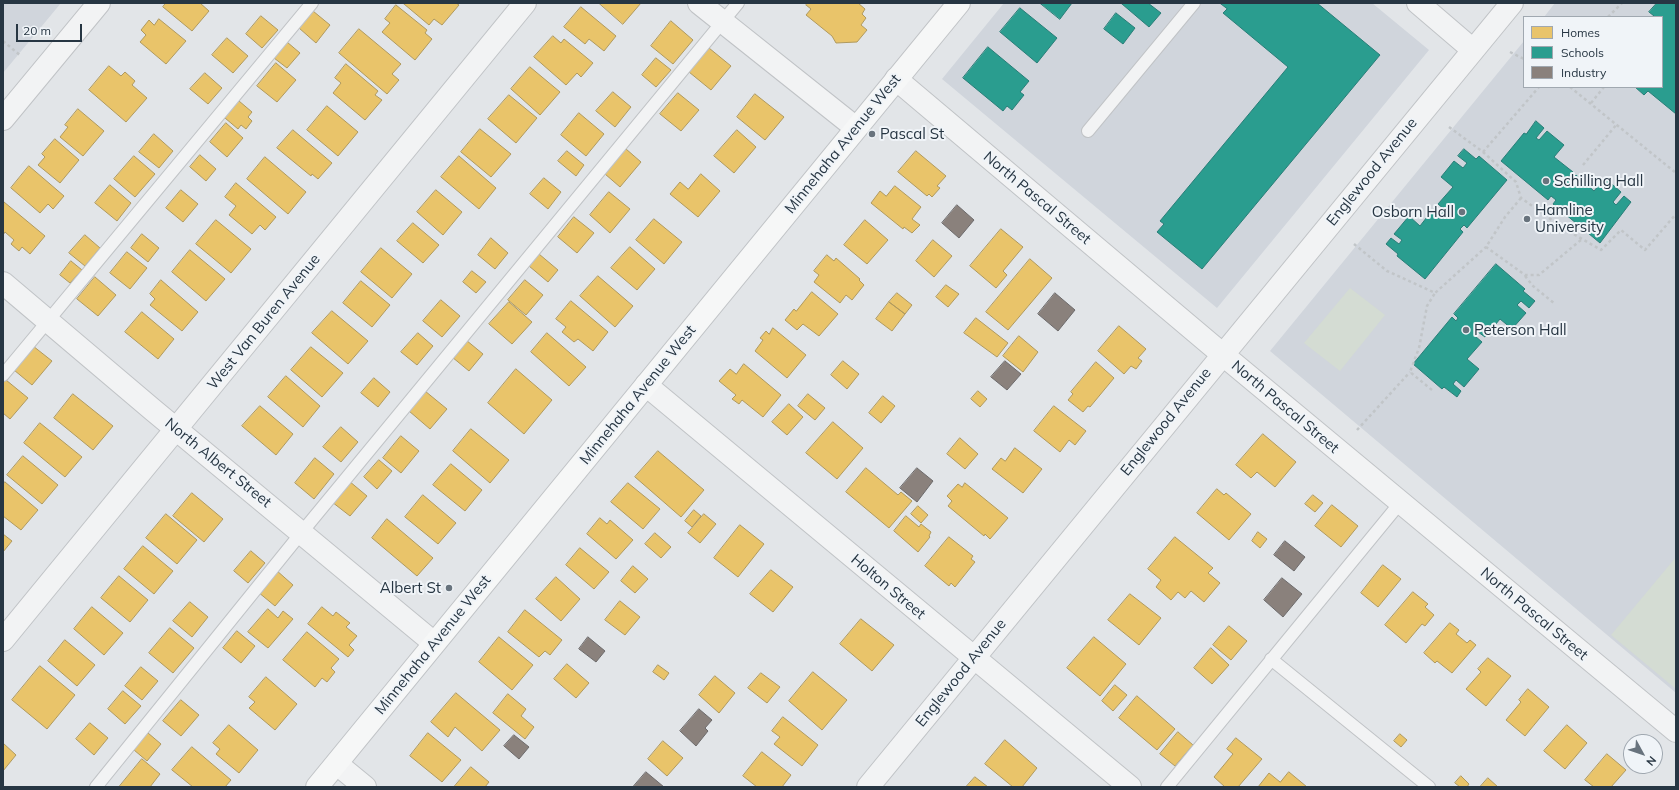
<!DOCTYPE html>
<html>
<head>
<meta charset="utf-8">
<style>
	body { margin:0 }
	#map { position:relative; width:1679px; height:790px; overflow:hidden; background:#e2e5e8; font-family:Mulish,sans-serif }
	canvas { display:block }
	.frame { position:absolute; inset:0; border:4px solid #273643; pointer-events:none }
	.legend { position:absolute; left:1523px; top:16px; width:140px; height:72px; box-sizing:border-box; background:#f0f4f8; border:1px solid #a0a8b0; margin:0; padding:5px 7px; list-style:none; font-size:12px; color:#273643 }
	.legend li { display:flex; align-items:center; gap:8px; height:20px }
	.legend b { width:20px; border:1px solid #a0a8b0 }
	.north { position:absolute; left:1623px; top:734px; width:40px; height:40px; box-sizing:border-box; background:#f0f4f8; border:1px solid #a0a8b0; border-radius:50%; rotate:130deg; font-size:11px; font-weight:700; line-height:16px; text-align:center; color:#273643 }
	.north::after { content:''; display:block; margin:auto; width:14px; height:18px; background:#68737d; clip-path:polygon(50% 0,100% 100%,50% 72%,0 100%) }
	.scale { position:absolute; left:16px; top:24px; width:66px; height:18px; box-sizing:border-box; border:2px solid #273643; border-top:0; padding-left:5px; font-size:12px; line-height:14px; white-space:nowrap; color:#273643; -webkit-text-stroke:3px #f0f4f8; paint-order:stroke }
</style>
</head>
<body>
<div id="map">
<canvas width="1679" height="790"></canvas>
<div class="frame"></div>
<ul class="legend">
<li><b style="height:11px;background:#e9c46a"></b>Homes</li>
<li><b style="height:11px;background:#2a9d8f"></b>Schools</li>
<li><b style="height:11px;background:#8a817c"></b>Industry</li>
</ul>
<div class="north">N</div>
<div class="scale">20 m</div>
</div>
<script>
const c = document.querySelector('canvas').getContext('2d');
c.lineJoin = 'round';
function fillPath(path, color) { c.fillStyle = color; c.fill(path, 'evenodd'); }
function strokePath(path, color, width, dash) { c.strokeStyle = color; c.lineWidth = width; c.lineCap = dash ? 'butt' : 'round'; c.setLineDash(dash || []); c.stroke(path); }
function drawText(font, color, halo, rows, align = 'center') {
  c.font = font + ' Mulish,sans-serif'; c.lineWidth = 4; c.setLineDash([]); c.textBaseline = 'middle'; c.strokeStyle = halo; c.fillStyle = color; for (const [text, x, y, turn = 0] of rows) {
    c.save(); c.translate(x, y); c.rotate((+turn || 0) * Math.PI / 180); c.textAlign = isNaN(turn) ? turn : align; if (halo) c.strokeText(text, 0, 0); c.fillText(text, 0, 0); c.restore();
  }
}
fillPath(new Path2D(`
	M3,3H61L3,73Z
	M1004,3H1372L1429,50L1217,308L942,79Z
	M1555,3H1676V693L1270,351L1524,41V87H1662V17H1544Z`), '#d0d5dc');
fillPath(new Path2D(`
	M1350,288L1385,315L1340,371L1304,343Z
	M1676,557V689L1611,635Z`), '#d4dcd3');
const homes = new Path2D(`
	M166,3H200L209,11L192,31L163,7Z
	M405,3H456L459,5L442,25L434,19L429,25L404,4Z
	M599,3H641L623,24Z
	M808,3H858L865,9L862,14L866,18L861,25L867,30L857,42L836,43L832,36L806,15L811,9L806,5Z
	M396,5L427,30L425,33L432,39L415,60L382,32L390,23L385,19Z
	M581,7L616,36L604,51L589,39L585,44L564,27Z
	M313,11L330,25L316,43L299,28Z
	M261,16L278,30L262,48L246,34Z
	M159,19L186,41L166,64L140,42L146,35L141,30L149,20L154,25Z
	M671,21L693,40L673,64L651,46Z
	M359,29L401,64L392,74L399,80L387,94L339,53Z
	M553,36L561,43L564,39L593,63L581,77L577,73L566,85L534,57Z
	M227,38L248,56L233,73L212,55Z
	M287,42L300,53L287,68L274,58Z
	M709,48L731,66L711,90L689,72Z
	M656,58L671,70L656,87L642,75Z
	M276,63L296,80L277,102L257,86Z
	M346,64L378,91L375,95L382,100L365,120L333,93L341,83L335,78Z
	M109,66L121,76L125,72L135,81L132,85L147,98L126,122L89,90Z
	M530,67L560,92L540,115L511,89Z
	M205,73L222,88L208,104L190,89Z
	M613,92L631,107L615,127L596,111Z
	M678,93L699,110L681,131L660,114Z
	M755,94L784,117L765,140L737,117Z
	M509,95L537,118L516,143L488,119Z
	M239,101L252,112L248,117L252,121L246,129L241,125L238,129L225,118Z
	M327,106L358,132L338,156L307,130Z
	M78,109L104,131L83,156L60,137L68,127L65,125Z
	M579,113L604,134L586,156L561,135Z
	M226,123L243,138L227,157L210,142Z
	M480,129L511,154L491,177L461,152Z
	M293,130L332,163L318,179L312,174L311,176L277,148Z
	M737,130L756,147L734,173L714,156Z
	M154,134L173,151L159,168L139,152Z
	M55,139L79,160L60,183L38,165L45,157L42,154Z
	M626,149L641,162L620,187L605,174Z
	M567,151L584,165L576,176L558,161Z
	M916,151L946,176L937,186L940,188L932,197L929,194L927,196L898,172Z
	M200,155L216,169L206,181L190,167Z
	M134,156L155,174L135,197L114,179Z
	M459,156L496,188L479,209L441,177Z
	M265,157L306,192L288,214L247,179Z
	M29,166L64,196L53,209L48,204L40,213L11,188Z
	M701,174L720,191L698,217L670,194L680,182L688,189Z
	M544,178L561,192L548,209L530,194Z
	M236,183L276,217L265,230L260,225L252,234L229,215L236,206L225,197Z
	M110,185L131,203L117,221L95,203Z
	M895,186L921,207L912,219L920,225L912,233L904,227L903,229L871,203L880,191L886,196Z
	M181,190L198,204L183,222L166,208Z
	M436,190L462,212L443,235L417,212Z
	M609,192L630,209L610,233L590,215Z
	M4,202L45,236L30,254L22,247L19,251L11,244L14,240L5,232L3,235Z
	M574,217L594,233L577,253L558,237Z
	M654,219L682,242L664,264L636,240Z
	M216,220L251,249L231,273L196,244Z
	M865,220L888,240L867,264L844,245Z
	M413,223L439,245L423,263L397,241Z
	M1001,229L1023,247L1003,271L1007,275L996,288L970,266Z
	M142,234L159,248L148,262L131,248Z
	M85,235L100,248L85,266L69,253Z
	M491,238L508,253L495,269L478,255Z
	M933,240L952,256L934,277L916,261Z
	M630,247L655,269L637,290L611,268Z
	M381,248L412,274L392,298L361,272Z
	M190,250L225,279L206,301L172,272Z
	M127,252L147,268L130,289L110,273Z
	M539,254L558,270L548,282L529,266Z
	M827,255L834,261L836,258L860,279L859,280L864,285L852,300L846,295L840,303L814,282L819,275L814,271Z
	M1030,259L1052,278L1008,330L986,312Z
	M71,261L82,270L70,283L60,275Z
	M472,271L486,282L476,293L463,282Z
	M598,276L633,306L615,327L580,296Z
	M95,277L116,295L98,316L77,299Z
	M161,280L198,312L182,331L150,305L155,299L150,294Z
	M525,280L543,295L526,315L508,300Z
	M361,281L390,305L372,327L343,303Z
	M946,285L959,294L948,307L936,297Z
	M812,292L838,314L819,336L803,324L797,330L785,320L794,309L796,311Z
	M897,293L912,305L905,314L889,302Z
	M441,300L460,316L442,337L423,321Z
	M571,301L608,332L593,351L578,339L574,342L562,332L566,327L556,319Z
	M509,302L532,322L512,344L489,324Z
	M889,302L905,314L892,331L876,319Z
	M332,311L368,341L348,364L312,333Z
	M142,312L174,339L158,359L125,332Z
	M976,318L1008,343L997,357L964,333Z
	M1119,326L1146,349L1138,358L1142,361L1136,369L1131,366L1124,374L1098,351Z
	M773,328L806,355L787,378L755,351L763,340L760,338L766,331L769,334Z
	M418,333L433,346L417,365L401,352Z
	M547,333L586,367L569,386L531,352Z
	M1019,336L1038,352L1023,372L1003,356Z
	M466,340L483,354L469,371L452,357Z
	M33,346L52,361L32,385L14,370Z
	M311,347L343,373L322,397L291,370Z
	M843,361L859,374L847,389L831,375Z
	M1096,362L1114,378L1090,407L1088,406L1083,412L1068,400L1073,394L1071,392Z
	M744,364L781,395L763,417L742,400L739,404L732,399L736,395L719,381L730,369L736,374Z
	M516,369L552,400L524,434L488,403Z
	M286,376L320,406L303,427L268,397Z
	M374,378L390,392L378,407L361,393Z
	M6,380L28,398L10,419L3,413V383Z
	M425,391L447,409L430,429L409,411Z
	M978,391L987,399L980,407L971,399Z
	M73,394L113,426L93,450L54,418Z
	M808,394L825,408L815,420L798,406Z
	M883,396L895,406L881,423L869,413Z
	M789,404L803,417L787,435L772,422Z
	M260,406L293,434L276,455L242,426Z
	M1054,406L1086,431L1075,445L1069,440L1060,452L1034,431Z
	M833,422L863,448L837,479L806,453Z
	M40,423L82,457L65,477L24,443Z
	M341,427L358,442L341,462L323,447Z
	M471,429L509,460L490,483L453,451Z
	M1263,434L1296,462L1275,487L1257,472L1251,478L1236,465Z
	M401,436L419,451L401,473L383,458Z
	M960,438L978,454L965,469L947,454Z
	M1015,448L1042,469L1023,493L992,469L1001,458L1005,461Z
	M658,451L704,490L681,517L635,477Z
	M23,456L58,485L42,504L7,475Z
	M315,458L334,474L314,499L295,483Z
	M379,460L392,471L377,489L364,477Z
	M451,464L482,490L465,511L433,485Z
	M866,468L898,495L901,492L912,501L889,528L846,492Z
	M349,481L367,496L350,516L332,502Z
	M5,482L38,510L21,530L3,516V485Z
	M628,483L660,509L643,529L611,502Z
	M965,483L1008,518L990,539L985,534L984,536L948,506L952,501L947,496L958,484L962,487Z
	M1217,489L1224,495L1226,493L1251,514L1229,540L1197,513Z
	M192,493L223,519L204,542L173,516Z
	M423,495L456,523L438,544L405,517Z
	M1313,495L1323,503L1315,512L1305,504Z
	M1332,505L1358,526L1341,547L1315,526Z
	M918,506L928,515L921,523L911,514Z
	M694,510L701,516L692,527L685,521Z
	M166,514L197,540L177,564L146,538Z
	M704,514L716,524L700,543L688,533Z
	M906,516L919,527L921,524L931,532L929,536L930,537L918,552L894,531Z
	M600,518L607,524L610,520L633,540L616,559L587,534Z
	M387,519L433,558L417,576L372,538Z
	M740,525L764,544L738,577L714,558Z
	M1258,532L1267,539L1260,548L1252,541Z
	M655,533L671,547L661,558L645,544Z
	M3,534L12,541L3,552Z
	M949,537L973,556L971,559L975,562L955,587L951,583L949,586L925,566Z
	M1175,537L1213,568L1208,573L1220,583L1204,602L1191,591L1185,598L1178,592L1171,600L1156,587L1161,580L1148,569Z
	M143,546L173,571L154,594L124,569Z
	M580,548L609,572L594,589L566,565Z
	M251,551L265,563L248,583L234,571Z
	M1383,565L1401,579L1378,607L1361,593Z
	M633,566L648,579L635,593L621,581Z
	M276,570L293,585L275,606L258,592Z
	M771,570L793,587L773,612L750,594Z
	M119,576L148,600L130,622L101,598Z
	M556,577L580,599L561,621L536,599Z
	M1413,592L1428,604L1425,607L1434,615L1425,626L1422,624L1406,643L1385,625Z
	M1130,594L1161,618L1139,645L1108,620Z
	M620,601L640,617L625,635L605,620Z
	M190,602L208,617L192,637L173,621Z
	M92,607L123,633L104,655L74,629Z
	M322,607L333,616L336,612L350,623L346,627L357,636L349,645L354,650L348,657L308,624Z
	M268,609L278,618L283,611L293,619L268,648L248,632Z
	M525,610L562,640L550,655L545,651L539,657L508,632Z
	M861,619L894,645L872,671L840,644Z
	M1450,623L1459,630L1456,634L1467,643L1470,640L1476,645L1452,673L1437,661L1435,663L1424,653Z
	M1229,626L1247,641L1231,660L1213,645Z
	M170,628L194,648L173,673L149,653Z
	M237,631L255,646L241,663L223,648Z
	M307,632L339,659L331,668L335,672L327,682L322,678L315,687L283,660Z
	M499,637L533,665L512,690L479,662Z
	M1094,637L1126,664L1100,696L1067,668Z
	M65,640L95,665L77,686L48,661Z
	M1211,648L1229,665L1212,684L1194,668Z
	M1488,658L1511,676L1486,706L1466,689L1481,672L1478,669Z
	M567,664L589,683L576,698L554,679Z
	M658,665L669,673L664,680L653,672Z
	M40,666L75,695L47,729L12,700Z
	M141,667L158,681L142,700L125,686Z
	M813,672L847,700L822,730L789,701Z
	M761,673L780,687L767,703L748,688Z
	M715,676L735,693L719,713L699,695Z
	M266,677L297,704L275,730L249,708L255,702L249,697Z
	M1115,685L1127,695L1113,711L1102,701Z
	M1528,689L1549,707L1525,736L1506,720L1521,702L1519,700Z
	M123,691L141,706L125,724L108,709Z
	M456,693L500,730L482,751L455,727L448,737L431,722Z
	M508,694L526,709L521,716L534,727L525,739L493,713Z
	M1137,696L1175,729L1157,750L1119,718Z
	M181,700L199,715L181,736L163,721Z
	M783,717L818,745L802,766L774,744L780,737L772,731Z
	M90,723L108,738L94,755L76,739Z
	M229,725L258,750L239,773L216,754L220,749L213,743Z
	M1567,725L1587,743L1565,769L1544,751Z
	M1178,732L1193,745L1175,766L1160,754Z
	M148,733L161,744L147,761L134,750Z
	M428,733L461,760L442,782L410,756Z
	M1400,734L1407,740L1401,747L1394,741Z
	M1236,738L1262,759L1238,787H1225L1214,777L1233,754L1227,749Z
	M1005,740L1037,768L1022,787H1013L985,764Z
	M663,741L683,758L667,776L648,759Z
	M3,743L16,755L3,771Z
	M192,747L231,780L225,787H193L172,770Z
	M762,752L791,775L782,787H757L743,776Z
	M1607,754L1626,770L1611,787H1594L1585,780Z
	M142,759L160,774L150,787H119Z
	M471,767L489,782L485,787H454Z
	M1289,772L1307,787H1258L1269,773L1280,782Z
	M1461,776L1469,784L1467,787H1460L1455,783Z
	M975,777L988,787H966Z
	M1488,778L1498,787H1480Z`);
fillPath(homes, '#e9c46a');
strokePath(homes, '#af995e', 1);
const schools = new Path2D(`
	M1040,3H1072L1060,19Z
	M1123,3H1148L1161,13L1149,27L1122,4Z
	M1220,3H1317L1380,55L1202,269L1157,232L1164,224L1160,221L1288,67L1223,13L1227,9Z
	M1657,3H1676V114L1648,91L1644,95L1635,87H1662V17H1652L1654,16L1649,12Z
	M1020,8L1057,38L1037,63L1000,32Z
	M1116,13L1135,28L1123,44L1104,29Z
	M988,47L1029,81L1020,92L1024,95L1012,110L1007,106L1003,111L963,78Z
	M1536,121L1544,128L1536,138L1539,140L1547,131L1564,145L1554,157L1573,172L1566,180L1569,182L1576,175L1594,191L1605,178L1621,192L1613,202L1616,205L1624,196L1631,202L1600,243L1553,204L1556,200L1551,196L1548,200L1501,161L1524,133L1526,134Z
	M1464,149L1476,159L1479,156L1507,180L1467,228L1464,225L1460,229L1463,232L1425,279L1397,256L1398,254L1386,244L1391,238L1399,244L1402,240L1394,234L1409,216L1420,226L1434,208L1441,214L1445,210L1438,204L1453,187L1441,177L1454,161L1463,168L1467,163L1458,156Z
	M1496,264L1525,289L1523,291L1535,301L1529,308L1521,301L1517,305L1526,313L1512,329L1500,319L1485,337L1478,332L1475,336L1482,342L1467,359L1479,369L1464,387L1456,380L1453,384L1461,391L1457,397L1444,387L1442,389L1413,364L1452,317L1456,321L1458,318L1454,314Z`);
fillPath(schools, '#2a9d8f');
strokePath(schools, '#297e78', 1);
const industry = new Path2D(`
	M957,205L974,220L959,238L942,223Z
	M1055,293L1075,310L1058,331L1038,314Z
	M1005,361L1021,374L1007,390L991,377Z
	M917,468L933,481L917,502L900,488Z
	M1285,541L1305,557L1294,571L1274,555Z
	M1282,578L1302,594L1283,617L1264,600Z
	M588,637L605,651L596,662L579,649Z
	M699,709L712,720L705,728L708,731L696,746L680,731Z
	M514,735L529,747L519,759L504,746Z
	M646,772L664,787H633Z`);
fillPath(industry, '#8a817c');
strokePath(industry, '#6c6a6b', 1);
const lane = new Path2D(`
	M1088,131L1194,3
	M3,375L312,3
	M1271,659L1429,787
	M96,787L302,532L738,3
	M1167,787L1400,503`);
const street = new Path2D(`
	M699,3L856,128
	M1418,3L1473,50
	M896,79L1222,354L1676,731
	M3,119L99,3
	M3,283L153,410L434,643
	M646,385L1130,787
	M3,640L525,3
	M337,764L365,787
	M868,787L1512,3`);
const secondary = new Path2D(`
	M317,787L959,3`);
strokePath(lane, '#c0c3c6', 14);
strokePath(street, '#c0c3c6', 24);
strokePath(secondary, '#c0c3c6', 24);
strokePath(new Path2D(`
	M1608,17L1622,3
	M3,41L21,56
	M1510,52L1524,59
	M1570,87L1676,173
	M1591,103L1604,87
	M1449,127L1483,152L1516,182L1521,198L1563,228L1601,250L1621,230L1645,250L1676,214
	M1483,152L1539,87
	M1583,165L1617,124
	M1521,198L1505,217L1486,247L1525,275H1539L1582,239
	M1354,244L1387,271L1435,293L1486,247
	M1525,276L1533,286L1555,304
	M1432,390L1410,372L1419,348L1427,306L1435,293
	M1357,430L1410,372`), '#c1c5c8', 2.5, [3, 3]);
strokePath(lane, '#f2f3f4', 12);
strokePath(street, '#f2f3f4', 22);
strokePath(secondary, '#f6f7f7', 22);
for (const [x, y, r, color] of [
	[872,134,4,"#68737d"],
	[1546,181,4,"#68737d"],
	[1462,212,4,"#68737d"],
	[1527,219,4,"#68737d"],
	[1466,330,4,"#68737d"],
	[449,588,4,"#68737d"]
]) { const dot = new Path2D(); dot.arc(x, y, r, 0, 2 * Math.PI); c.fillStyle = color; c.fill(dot); strokePath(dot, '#f0f4f8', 1.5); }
drawText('15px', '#273643', '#f0f4f8', [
	["Pascal St",880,134],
	["Schilling Hall",1554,181],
	["Hamline",1535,210],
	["University",1535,227],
	["Osborn Hall",1454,212,"right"],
	["Peterson Hall",1474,330],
	["Albert St",441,588,"right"]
], 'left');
drawText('15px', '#273643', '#f0f4f8', [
	["Minnehaha Avenue West",843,144,-51],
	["Englewood Avenue",1372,172,-51],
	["North Pascal Street",1037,198,40],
	["West Van Buren Avenue",264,322,-51],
	["Minnehaha Avenue West",638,395,-51],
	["North Pascal Street",1285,407,40],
	["Englewood Avenue",1166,422,-51],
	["North Albert Street",218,463,39],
	["Holton Street",888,587,40],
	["North Pascal Street",1534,614,40],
	["Minnehaha Avenue West",433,645,-51],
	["Englewood Avenue",961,673,-51]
]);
</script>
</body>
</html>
